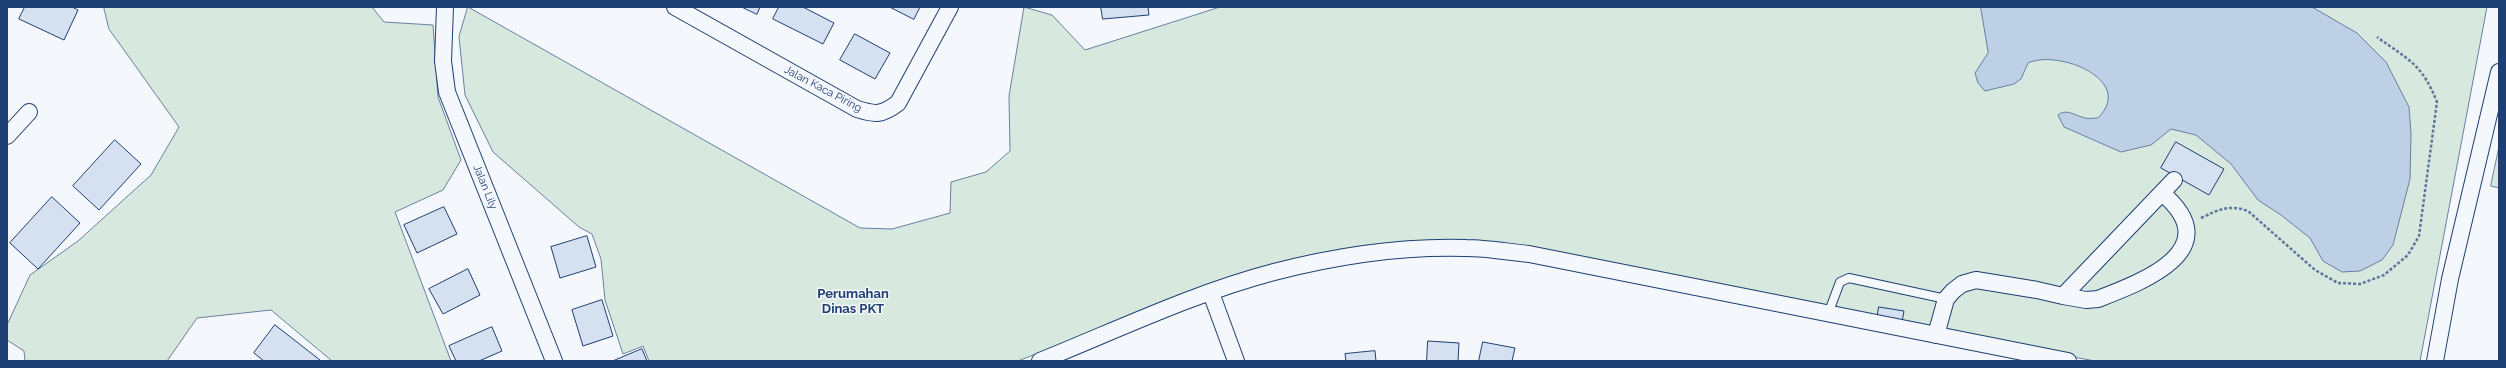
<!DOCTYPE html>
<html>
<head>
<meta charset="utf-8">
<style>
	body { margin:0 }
	#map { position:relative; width:2506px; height:368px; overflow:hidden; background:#f4f7fb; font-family:Raleway,sans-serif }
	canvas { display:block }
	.frame { position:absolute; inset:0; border:8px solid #1d3f73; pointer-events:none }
</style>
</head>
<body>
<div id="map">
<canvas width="2506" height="368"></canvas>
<div class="frame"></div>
</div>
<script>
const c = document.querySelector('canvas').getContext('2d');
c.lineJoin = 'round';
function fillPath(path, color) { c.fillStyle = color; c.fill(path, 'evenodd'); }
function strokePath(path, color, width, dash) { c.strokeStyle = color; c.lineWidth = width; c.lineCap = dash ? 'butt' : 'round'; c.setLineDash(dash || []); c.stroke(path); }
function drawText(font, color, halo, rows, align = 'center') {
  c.font = font + ' Raleway,sans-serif'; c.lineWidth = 3; c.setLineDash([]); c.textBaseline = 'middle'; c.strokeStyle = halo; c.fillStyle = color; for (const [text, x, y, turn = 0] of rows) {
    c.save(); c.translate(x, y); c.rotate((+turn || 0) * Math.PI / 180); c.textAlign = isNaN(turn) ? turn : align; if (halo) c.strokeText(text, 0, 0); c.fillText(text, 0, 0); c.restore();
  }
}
const green = new Path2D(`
	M104,7H372L384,22L433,25L438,97L461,160L443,190L395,212L451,361H332L271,310L197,318L167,361H25L24,351L7,340V325L30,275L78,241L151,175L179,127L109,29Z
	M468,7L860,228L892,229L950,213L951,182L986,172L1010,151L1009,96L1024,7L1052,15L1085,50L1220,7H2487L2420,361H2095L1466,245L1209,285L1018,361H649L643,346L623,354L605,300L601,259L592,234L579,227L493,152L465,95L459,37Z
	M2499,147V188L2491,186Z`);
fillPath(green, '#d7e8df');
strokePath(green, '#687fa3', 1);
const water = new Path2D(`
	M1981,7H2312L2357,33L2386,62L2409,107L2411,134L2410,179L2393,245L2382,260L2360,271L2342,272L2323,261L2310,238L2281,215L2258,200L2231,164L2196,135L2171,129L2151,145L2121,152L2064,127L2058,115C2066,108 2076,116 2085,118C2089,119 2094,118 2098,118C2136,80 2058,49 2028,63L2021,79L2014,84L1985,91L1978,83L1975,73L1988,53Z`);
fillPath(water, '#bed0e5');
strokePath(water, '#687fa3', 1);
const building = new Path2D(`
	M25,7H72L78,10L64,40L19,19Z
	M742,7H760L757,14Z
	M779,7H803L834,23L823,44L773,19Z
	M890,7H920L914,19Z
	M1101,7H1148L1149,15L1103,19Z
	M855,34L890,53L875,79L840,60Z
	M115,140L141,164L99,210L73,186Z
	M2176,142L2224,169L2209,195L2161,168Z
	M52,197L80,223L38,269L10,243Z
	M444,207L457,234L417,253L404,225Z
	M587,236L596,267L560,278L551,247Z
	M468,269L480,295L443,314L429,289Z
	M602,300L613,336L583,346L572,310Z
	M1879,307L1904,311L1902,322L1877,319Z
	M275,325L320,360L319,361H264L254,353Z
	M492,327L502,351L479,361H456L449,346Z
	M1428,341L1459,343L1458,361H1427Z
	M1483,342L1515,348L1512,361H1479Z
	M642,349L647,361H613Z
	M1375,351L1376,361H1346L1345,354Z`);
fillPath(building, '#d5e0f0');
strokePath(building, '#1d3f73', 1);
const service = new Path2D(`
	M1828,314L1840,282L1849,278L1946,299`);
const minor = new Path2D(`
	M445,7L443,61L447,92L554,361
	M675,7L857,109C876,115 882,115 898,103L950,7
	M7,136L29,112
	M1211,293L1236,361
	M2063,296L2086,300L2098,299C2145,281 2228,249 2162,193
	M1936,335L1946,299L1953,291L1962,284L1976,280L2037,290L2063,296L2174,180
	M1040,361C1117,330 1194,293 1274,272C1336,256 1402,246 1466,248C1487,248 1508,252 1529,254L2068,361
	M2435,361L2450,279L2499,72`);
strokePath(service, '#1d3f73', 10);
strokePath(minor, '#1d3f73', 18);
strokePath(new Path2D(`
	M2201,218C2218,210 2229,204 2248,211L2315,270L2338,283L2360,284L2384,275L2408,255L2419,236L2437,102C2422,64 2409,60 2377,37`), '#5e769c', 2.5, [3, 2]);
strokePath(service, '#f4f7fb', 8);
strokePath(minor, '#f4f7fb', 16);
drawText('11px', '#1d3f73', '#f4f7fb', [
	["Jalan Kaca Piring",823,89,28],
	["Jalan Lily",485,187,68]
]);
drawText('bold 13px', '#1d3f73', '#f4f7fb', [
	["Perumahan",853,294],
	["Dinas PKT",853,309]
]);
</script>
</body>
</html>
